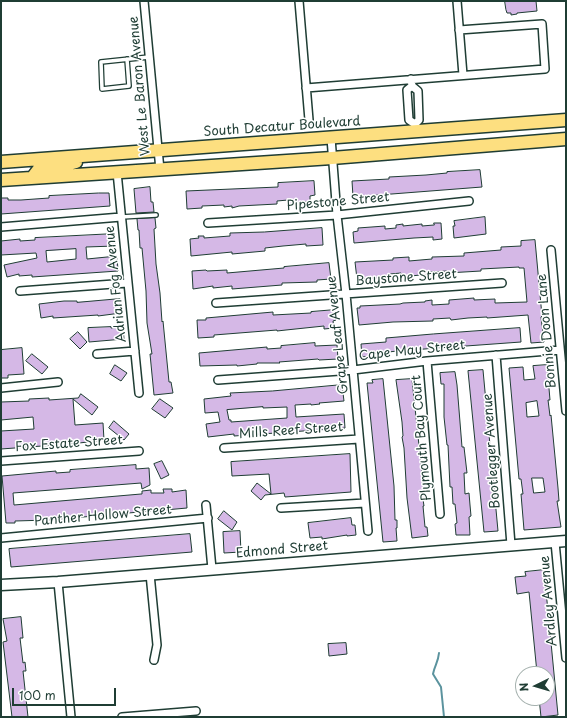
<!DOCTYPE html>
<html>
<head>
<meta charset="utf-8">
<style>
	body { margin:0 }
	#map { position:relative; width:567px; height:718px; overflow:hidden; background:#fff; font-family:"Playpen Sans",sans-serif }
	canvas { display:block }
	.frame { position:absolute; inset:0; border:2px solid #1f3d34; pointer-events:none }
	.north { position:absolute; left:515px; top:666px; width:40px; height:40px; box-sizing:border-box; background:#fff; border:1px solid #a5b1ae; border-radius:50%; rotate:265deg; font-size:11px; font-weight:700; line-height:16px; text-align:center; color:#1f3d34 }
	.north::after { content:''; display:block; margin:auto; width:14px; height:18px; background:#1f3d34; clip-path:polygon(50% 0,100% 100%,50% 72%,0 100%) }
	.scale { position:absolute; left:12px; top:688px; width:104px; height:18px; box-sizing:border-box; border:2px solid #1f3d34; border-top:0; padding-left:5px; font-size:12px; line-height:14px; white-space:nowrap; color:#1f3d34; -webkit-text-stroke:3px #fff; paint-order:stroke }
</style>
</head>
<body>
<div id="map">
<canvas width="567" height="718"></canvas>
<div class="frame"></div>
<div class="north">N</div>
<div class="scale">100 m</div>
</div>
<script>
const c = document.querySelector('canvas').getContext('2d');
c.lineJoin = 'round';
function strokePath(path, color, width, dash) { c.strokeStyle = color; c.lineWidth = width; c.lineCap = dash ? 'butt' : 'round'; c.setLineDash(dash || []); c.stroke(path); }
function fillPath(path, color) { c.fillStyle = color; c.fill(path, 'evenodd'); }
function drawText(font, color, halo, rows, align = 'center') {
  c.font = font + ' "Playpen Sans",sans-serif'; c.lineWidth = 3; c.setLineDash([]); c.textBaseline = 'middle'; c.strokeStyle = halo; c.fillStyle = color; for (const [text, x, y, turn = 0] of rows) {
    c.save(); c.translate(x, y); c.rotate((+turn || 0) * Math.PI / 180); c.textAlign = isNaN(turn) ? turn : align; if (halo) c.strokeText(text, 0, 0); c.fillText(text, 0, 0); c.restore();
  }
}
strokePath(new Path2D(`
	M439,653C438,663 435,664 433,674L441,687L444,717`), '#5b939e', 2);
const building = new Path2D(`
	M505,1H536L537,11L517,13V14L511,15V13H507L506,10Z
	M480,170L482,187L353,197L352,181L389,179V177L426,175L447,173V172Z
	M314,181L315,195L310,196V201L288,204V200L277,201V204L239,206L232,208V206L224,207V205L202,206V208L187,209L186,191L278,187V183Z
	M150,187L151,202H153L154,212L136,213L134,189Z
	M99,193H109L110,206L1,214V198H8V200H21L49,198V196Z
	M485,217L486,234L454,238L453,226H455L454,221Z
	M155,218L156,228L154,229L156,264L160,293L162,322L163,321L169,382H171L173,393L154,395L150,354H152L147,323L146,291L142,248H140L139,230H138L137,219Z
	M434,223H441L442,239L433,240V237L414,238L354,243L353,232L358,231V228L385,226V229L396,228V225L403,224V226L422,224V226L434,225Z
	M322,228L323,245L306,246V244L283,246L265,248V251L232,254V252L191,256L190,239L199,238L198,236H204V238L230,236V233L264,232Z
	M114,234L115,246L86,247L87,259L117,256L118,271L32,277V275L19,276V274L7,277L4,265L37,258L36,253L1,255V241L20,239V241L35,240V238ZM76,249V259L47,262L46,251Z
	M535,240L542,316L541,317L544,342L531,343L528,315L487,318V317L468,318L451,320L450,318L433,319V321L393,322L359,325L357,308H360V306L400,304L403,303L425,302V301L432,300V305L449,304V300L474,298V300L495,299V303L527,302L524,268H519V267L481,269V271L447,273V271L430,272V274L401,277V273L390,274L391,277L357,279L355,262L393,260V258L409,257V261L432,259V257L464,256V253L501,250V247L521,246V241Z
	M329,263L331,279L317,280V282L282,283V285L232,289V286L213,288V286L193,289L192,271L206,270L207,271L227,270V273L284,268V267Z
	M120,299L121,313L98,316V315L53,318V316L41,318L39,304L64,301H77V302Z
	M335,310L336,320L333,321L334,328L324,329V326L286,330L277,331V330L214,335V337L198,338L197,320H206V318L273,312V315L311,313V312Z
	M111,327V328L123,327L124,339L89,342L88,328Z
	M520,328L521,342L397,351L372,354V356L362,357L361,344L386,342V338L433,334Z
	M78,332L87,342L80,349L70,339Z
	M315,343V346L337,345L338,359L319,360L318,359L279,362L280,363H257V364L237,366V365L200,366L199,353L267,347V349L281,348V346Z
	M22,348L24,374L8,375V378H1V350Z
	M32,354L48,367L42,374L26,361Z
	M115,365L127,373L121,381L110,374Z
	M547,365L550,400H548L550,416L551,415L558,488L559,501H557L561,527L524,530L521,494H523L521,479H519L509,368L523,367L524,380L535,379L533,366ZM537,401L539,416L527,417L526,403ZM532,478H543L545,492L534,493Z
	M483,370L498,531L484,532L468,371Z
	M455,372L457,385L462,447H464L467,473H464L465,494L469,493L470,505L471,516L469,517L470,535H456L455,524L457,523L455,504H453L452,487H450L448,445H447L444,417V384H441L440,373Z
	M383,379L394,486L395,520H397V528H396L397,541L383,542L367,383H373L372,380Z
	M412,379L424,493H422L424,506H423L425,527H427L428,536L412,538L407,498L404,448L402,437L403,436L402,422L396,380Z
	M342,385L344,401L319,403L320,404L311,405V404L295,405L296,417L344,414L345,428L234,436V434L208,437L206,424L220,422L218,412L205,413L204,399L231,396L230,393L272,391ZM263,407V408L287,407V418L231,422V420H229L227,410Z
	M81,394L98,407L92,415L73,399L75,425L103,423L104,440L71,444V442L56,444V445L1,449V431L34,429L33,417L1,420V402L29,401V399L49,398V400L78,398Z
	M160,399L173,408L165,418L152,409Z
	M114,421L129,434L124,440L109,428Z
	M350,454L351,492L285,497L284,493L265,495L261,500L251,491L257,483L271,494L269,474L232,476L231,462Z
	M162,461L169,475L161,479L154,464Z
	M136,465V469L149,468L150,485L142,489L141,483L13,493L14,505L141,494H142V491L151,490V493H164L163,489H172V492L186,490L187,508L165,510V509H151V511L49,520L15,521V523H6L2,476L56,471V473L70,472V470Z
	M224,511L237,522L232,530L218,519Z
	M351,518L352,525H355L356,535L347,536V535L322,539V537L310,538L308,523Z
	M240,531L241,552L224,553L223,532Z
	M190,534L192,552L11,567L9,549Z
	M544,570L558,715L541,717L539,698H547V672L537,673L529,592L517,594L515,577L526,576L525,572Z
	M21,617L23,638H20L23,663L25,662L26,671H23L28,717H12L3,642L7,641L3,619Z
	M346,643L347,654L329,656L328,644Z`);
fillPath(building, '#d5b8e6');
strokePath(building, '#1f3d34', 1);
const lane = new Path2D(`
	M127,59L129,86L102,89L101,62L149,57
	M121,217L156,215`);
const street = new Path2D(`
	M144,1L160,170
	M299,1L309,120
	M457,1L463,75
	M411,79L412,86L418,91L419,120L415,124
	M412,86L407,90L409,120L415,124V127
	M306,88L545,69L542,24L459,30
	M331,138L337,215L346,294L368,531
	M117,172L139,393
	M208,223L337,215L469,201
	M1,227L121,217
	M551,250L566,411
	M20,291L127,283
	M216,303L502,283
	M97,354L135,351
	M496,355L511,545
	M427,361L440,514
	M218,380L353,370L427,361L560,350
	M1,388L58,382
	M224,448L359,439
	M1,461L139,451
	M206,505L212,569
	M281,508L365,503
	M1,538L208,518
	M555,542L566,658
	M150,574L157,645L154,660
	M58,582L71,717
	M122,717L196,711`);
const secondary = new Path2D(`
	M1,585L58,582L566,541`);
const primary = new Path2D(`
	M1,162L566,120
	M32,178L39,169L55,168L76,162
	M1,180L332,158L566,139`);
strokePath(lane, '#1f3d34', 6);
strokePath(street, '#1f3d34', 10);
strokePath(secondary, '#1f3d34', 13);
strokePath(primary, '#1f3d34', 15);
strokePath(lane, '#fff', 3.5);
strokePath(street, '#fff', 7);
strokePath(secondary, '#fff', 10);
strokePath(primary, '#fddf80', 12);
drawText('13px', '#1f3d34', '#fff', [
	["West Le Baron Avenue",140,86,-95],
	["South Decatur Boulevard",282,127,-4],
	["Pipestone Street",338,202,-5],
	["Baystone Street",406,278,-4],
	["Adrian Fog Avenue",116,284,-96],
	["Bonnie Doon Lane",547,331,-95],
	["Grape Leaf Avenue",338,335,-96],
	["Cape May Street",412,351,-6],
	["Mills Reef Street",291,431,-4],
	["Plymouth Bay Court",422,438,-95],
	["Fox Estate Street",69,444,-4],
	["Bootlegger Avenue",492,451,-94],
	["Panther Hollow Street",103,516,-5],
	["Edmond Street",282,550,-5],
	["Ardley Avenue",549,601,-95]
]);
</script>
</body>
</html>
